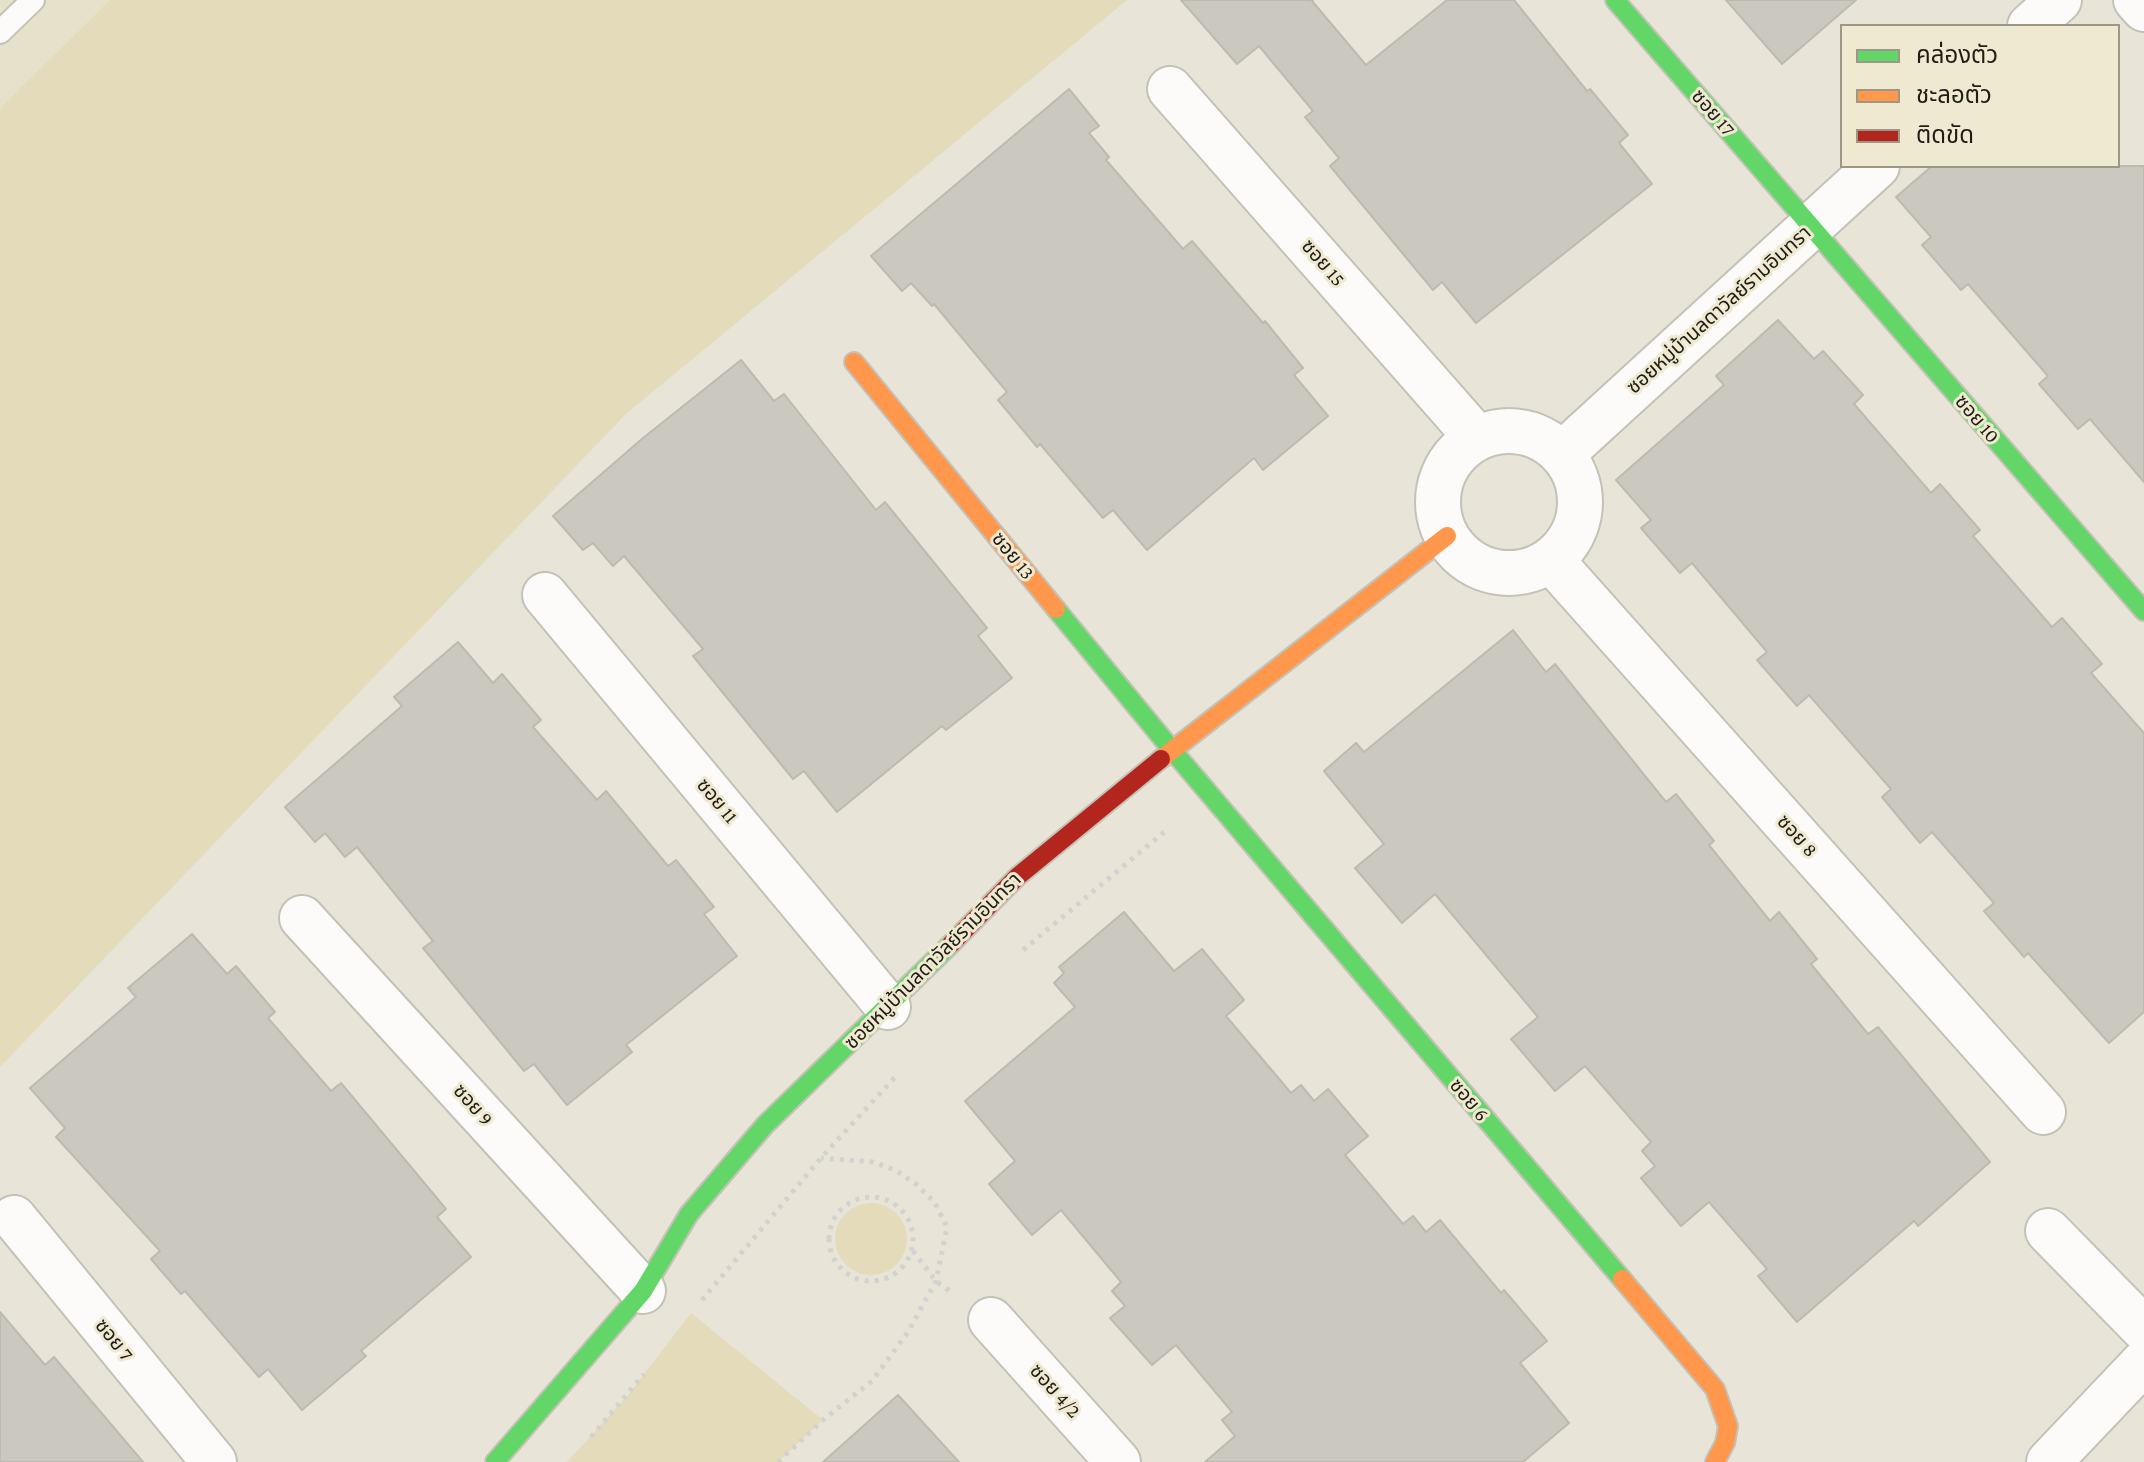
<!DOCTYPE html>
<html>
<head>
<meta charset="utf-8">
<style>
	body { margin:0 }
	#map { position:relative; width:2144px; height:1462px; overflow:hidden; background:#e8e5d8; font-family:"Crimson Pro","Noto Sans Thai",serif }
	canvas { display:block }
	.legend { position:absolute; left:1840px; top:24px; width:280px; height:144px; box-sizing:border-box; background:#efe9d1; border:2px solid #9c9786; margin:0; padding:10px 14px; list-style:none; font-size:24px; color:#1f1d15 }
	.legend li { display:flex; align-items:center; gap:16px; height:40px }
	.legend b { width:40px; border:2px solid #9c9786 }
</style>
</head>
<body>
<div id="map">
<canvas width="2144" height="1462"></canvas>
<ul class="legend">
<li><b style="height:10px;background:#63d668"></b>คล่องตัว</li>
<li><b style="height:10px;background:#ff974d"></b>ชะลอตัว</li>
<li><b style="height:10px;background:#b3261e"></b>ติดขัด</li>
</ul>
</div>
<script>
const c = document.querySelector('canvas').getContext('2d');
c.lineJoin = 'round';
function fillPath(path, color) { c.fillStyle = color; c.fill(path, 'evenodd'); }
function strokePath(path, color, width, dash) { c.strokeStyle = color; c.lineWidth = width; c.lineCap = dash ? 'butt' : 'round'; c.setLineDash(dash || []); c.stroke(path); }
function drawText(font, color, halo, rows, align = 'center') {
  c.font = font + ' "Crimson Pro","Noto Sans Thai",serif'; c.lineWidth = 6; c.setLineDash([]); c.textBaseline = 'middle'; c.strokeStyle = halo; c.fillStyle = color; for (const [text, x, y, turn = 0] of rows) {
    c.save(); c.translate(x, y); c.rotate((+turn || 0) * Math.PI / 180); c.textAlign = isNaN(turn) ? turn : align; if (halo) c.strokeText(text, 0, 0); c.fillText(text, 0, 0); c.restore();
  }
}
fillPath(new Path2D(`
	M0,0H110L0,108Z`), '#e6e1ca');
fillPath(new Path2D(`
	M110,0H1127L626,414L0,1067V108Z
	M835 1239a36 36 0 1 1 72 0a36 36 0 1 1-72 0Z
	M691,1313L823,1420L778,1462H567L628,1395Z`), '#e3dbb9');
const building = new Path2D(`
	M1181,0H1313L1312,1L1366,65L1447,0H1514L1587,91L1590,89L1628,135L1619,143L1652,184L1476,323L1442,282L1433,290L1330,166L1339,158L1305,117L1313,111L1259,46L1237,64Z
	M1726,0H1856L1782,64Z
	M1069,89L1099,126L1089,133L1109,157L1106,160L1183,249L1192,241L1263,323L1265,321L1303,368L1294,375L1328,416L1263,470L1254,458L1147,550L1113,510L1103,518L1040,444L1037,447L998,400L1007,392L934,304L932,306L911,283L902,291L871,256Z
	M1932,166H2144V482L2090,419L2078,429L2039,384L2048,376L1968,284L1961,290L1922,245L1931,237L1896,197Z
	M1778,320L1814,359L1823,351L1863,395L1854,404L1931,493L1940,484L1980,530L1973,536L2052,627L2062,618L2102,664L2091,673L2144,733V1012L2109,1043L2028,953L2024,957L1984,911L1994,903L1932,832L1920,843L1882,797L1891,789L1809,695L1797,706L1757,660L1767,652L1692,563L1680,573L1641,528L1651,520L1616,480L1724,385L1716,376Z
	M741,360L774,401L784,394L876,510L885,502L987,628L978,636L1012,678L946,730L942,726L837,812L804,771L793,779L693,656L703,649L624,556L613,566L593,543L583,550L553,516L643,438Z
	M1513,630L1546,672L1555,664L1666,802L1676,794L1714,841L1709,845L1770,921L1779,912L1817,959L1811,964L1868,1034L1878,1027L1990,1162L1918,1226L1914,1221L1797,1322L1758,1276L1767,1269L1709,1202L1681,1226L1641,1178L1655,1166L1642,1151L1651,1142L1585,1066L1555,1091L1511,1039L1538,1017L1435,894L1402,923L1355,868L1384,844L1324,771L1356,743L1364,752Z
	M458,642L493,683L502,674L541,720L533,727L597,800L606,791L668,866L676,860L714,907L704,914L737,956L626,1045L632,1052L567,1105L534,1064L524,1071L423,948L433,941L357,847L345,857L325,833L315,842L285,807L402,706L394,697Z
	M1124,912L1174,971L1202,949L1244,1000L1226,1016L1291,1093L1301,1085L1314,1101L1328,1089L1368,1136L1345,1155L1403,1224L1413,1216L1426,1232L1440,1220L1501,1293L1504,1290L1547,1341L1520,1363L1569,1423L1523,1462H1205L1235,1436L1222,1420L1232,1412L1176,1345L1152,1365L1110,1318L1125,1306L1112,1291L1121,1282L1061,1210L1032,1235L989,1184L1015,1161L965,1101L1075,1007L1054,983L1064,973L1059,967Z
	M192,934L227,974L236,966L275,1012L268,1018L331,1091L341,1083L446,1209L437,1217L471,1257L361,1351L366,1356L302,1410L268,1369L259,1377L185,1291L181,1294L151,1259L160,1251L56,1137L65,1128L30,1088L136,997L128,988Z
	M0,1312L45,1365L54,1357L143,1462H0Z
	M898,1395L959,1462H823Z`);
fillPath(building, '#cbc9bf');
strokePath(building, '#bdbab0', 2);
const lane = new Path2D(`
	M0,32L33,0`);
const street = new Path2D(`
	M2136,0L2144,9
	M2030,26L2059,0
	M1170,89L1477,438
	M1438 502a71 71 0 1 1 142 0a71 71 0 1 1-142 0Z
	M1562,454L1877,166
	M1551,560L2043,1112
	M545,595L888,1007
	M302,918L643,1291
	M14,1218L214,1462
	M2048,1231L2144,1329
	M991,1320L1118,1462
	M2049,1462L2144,1362`);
const fast = new Path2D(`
	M1615,0L2144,611
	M1056,609L1172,750L1622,1279
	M495,1462L643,1291L689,1214L765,1125L951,944`);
const slow = new Path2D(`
	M854,362L1056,609
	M1161,759L1447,536
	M1622,1279L1715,1389L1728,1426L1725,1443L1715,1462`);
const jam = new Path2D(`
	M951,944L1017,877L1161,759`);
strokePath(lane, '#c4c2b7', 26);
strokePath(street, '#c4c2b7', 48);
strokePath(fast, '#c4c2b7', 22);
strokePath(slow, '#c4c2b7', 22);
strokePath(jam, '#c4c2b7', 22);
strokePath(new Path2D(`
	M1023,950L1169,828
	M829 1239a42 42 0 1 1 84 0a42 42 0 1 1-84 0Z
	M913,1251L936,1281L951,1292
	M702,1300L821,1158L897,1075
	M591,1437L644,1374
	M778,1462L823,1420L872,1381L908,1332L936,1281L947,1227L935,1203L916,1184L897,1171L873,1162L821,1158`), '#d3d2cf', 5, [4, 6]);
strokePath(lane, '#fcfbf9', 22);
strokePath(street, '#fcfbf9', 44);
strokePath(fast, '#63d668', 18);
strokePath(slow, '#ff974d', 18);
strokePath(jam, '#b3261e', 18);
drawText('20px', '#1f1d15', '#efe9d1', [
	["ซอย 17",1713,113,49],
	["ซอย 15",1323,263,49],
	["ซอยหมู่บ้านลดาวัลย์รามอินทรา",1719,310,-42],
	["ซอย 10",1977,419,49],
	["ซอย 13",1013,556,51],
	["ซอย 11",717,801,50],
	["ซอย 8",1797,836,48],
	["ซอยหมู่บ้านลดาวัลย์รามอินทรา",933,961,-45],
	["ซอย 6",1469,1100,50],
	["ซอย 9",473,1105,48],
	["ซอย 7",114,1340,51],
	["ซอย 4/2",1055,1391,48]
]);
</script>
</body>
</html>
